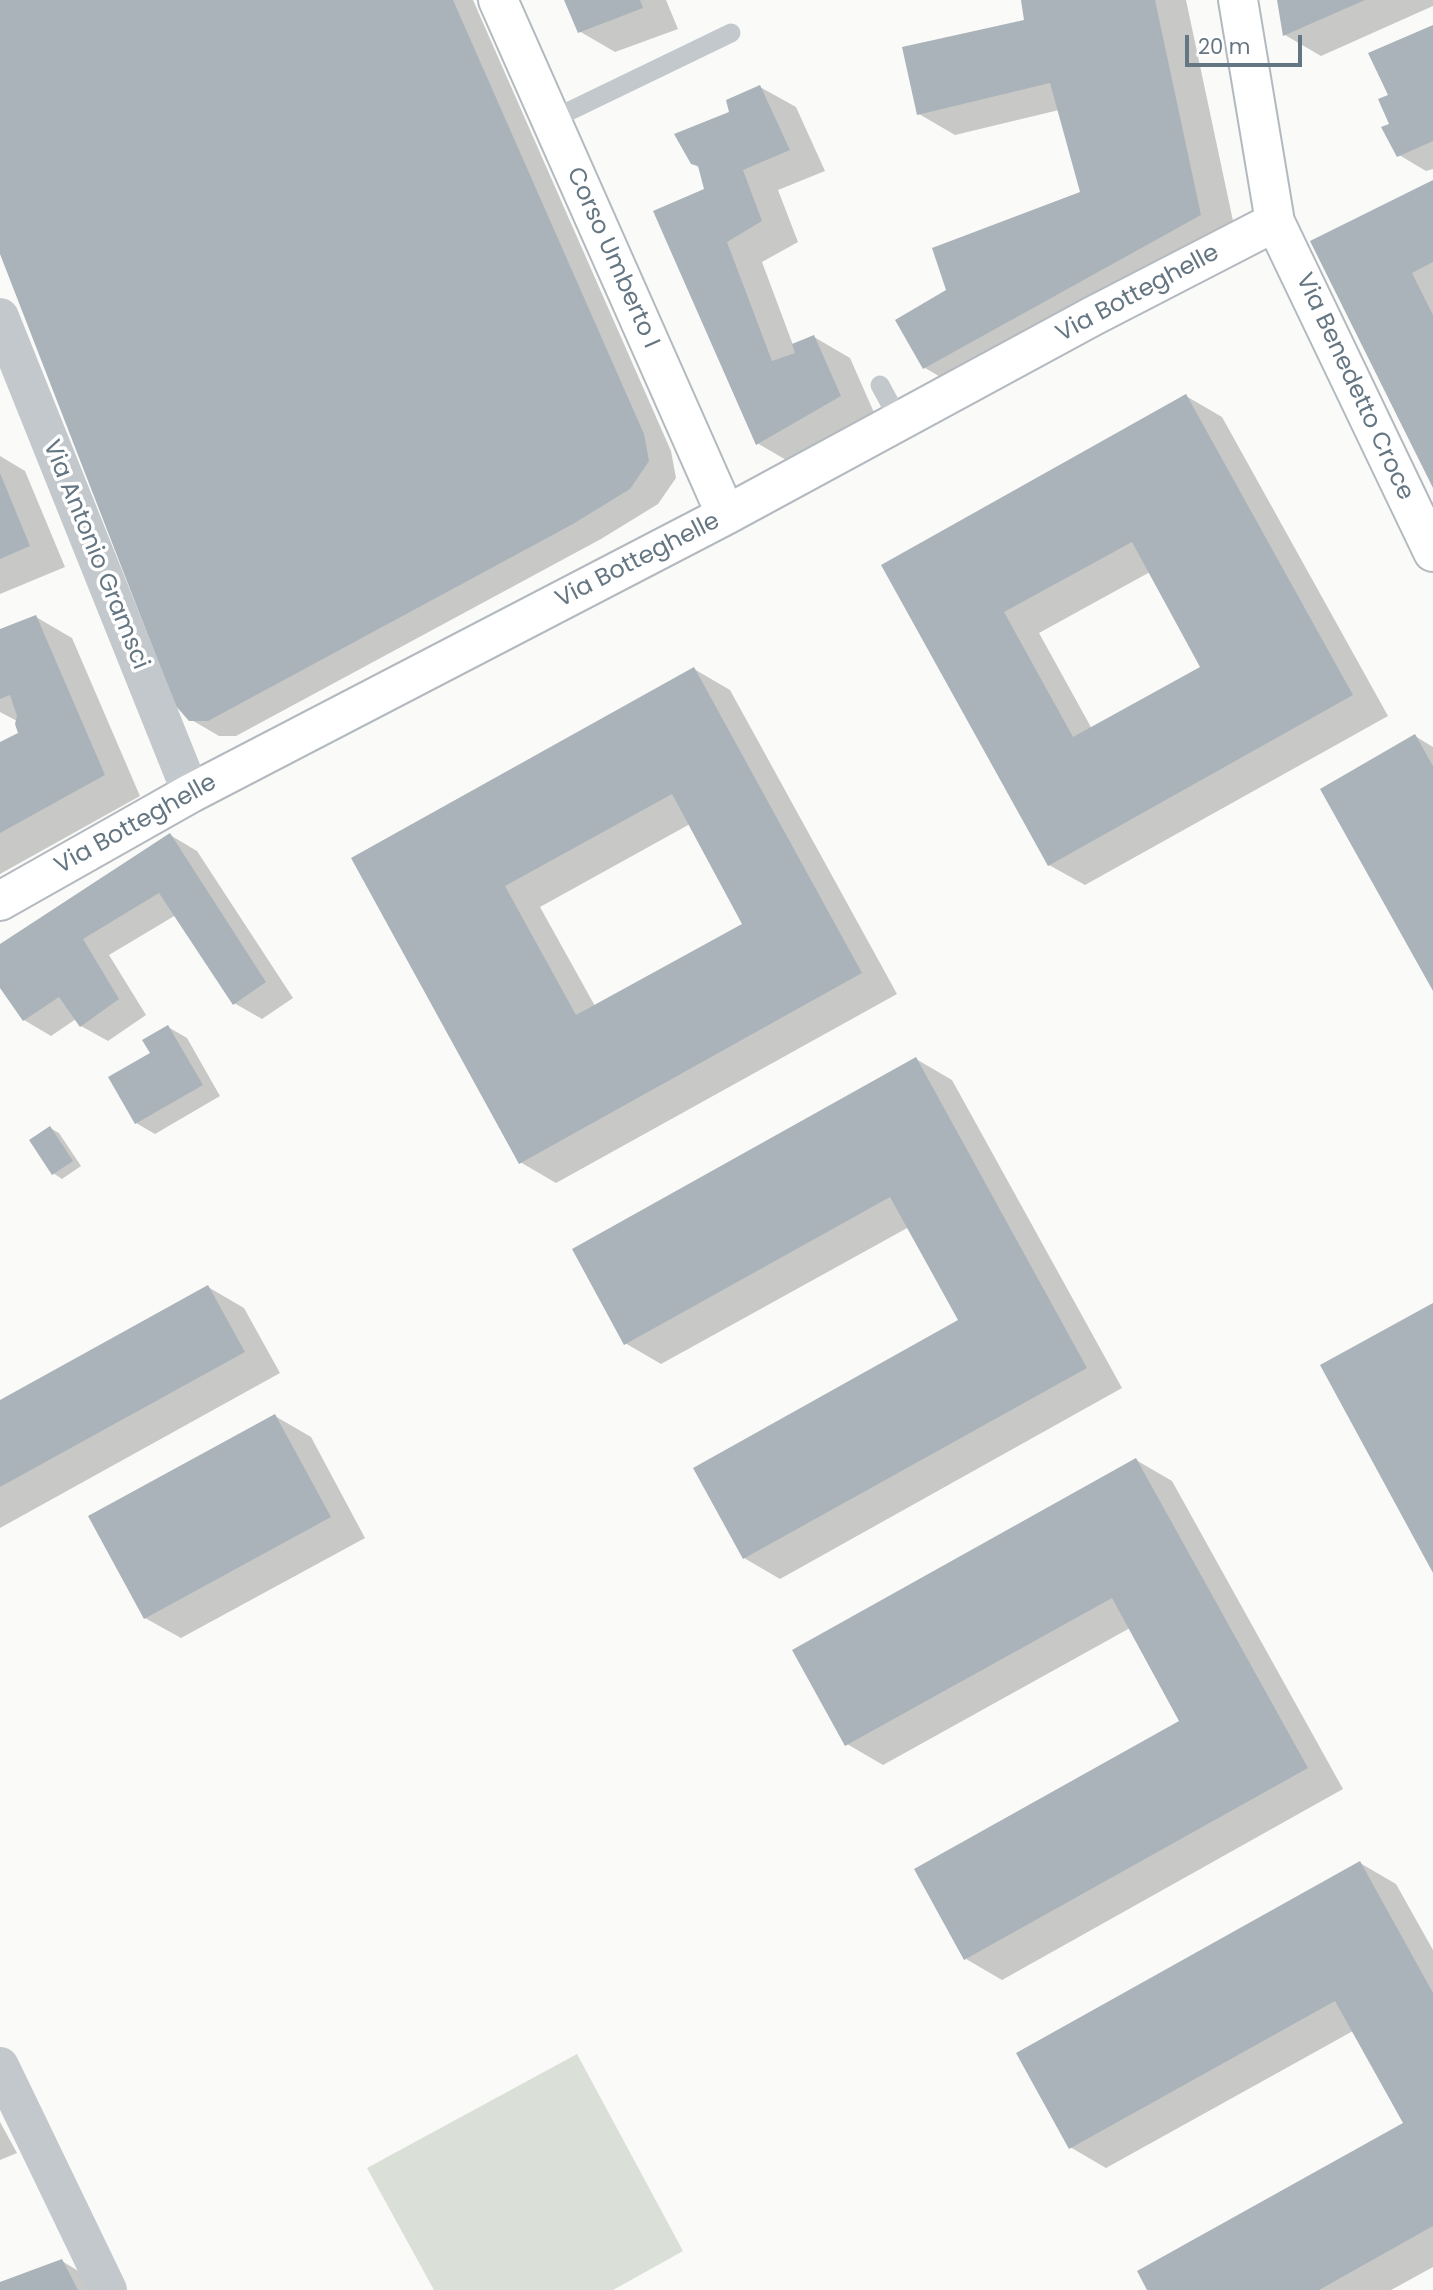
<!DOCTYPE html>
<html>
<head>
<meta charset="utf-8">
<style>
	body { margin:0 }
	#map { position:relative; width:1433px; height:2290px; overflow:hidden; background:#fafaf8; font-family:Poppins,sans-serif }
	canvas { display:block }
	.scale { position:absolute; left:1185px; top:35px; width:117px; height:32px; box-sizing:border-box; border:4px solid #657683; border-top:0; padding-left:9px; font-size:21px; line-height:24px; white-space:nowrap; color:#657683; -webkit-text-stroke:5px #fff; paint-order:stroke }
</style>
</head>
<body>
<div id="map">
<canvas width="1433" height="2290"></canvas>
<div class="scale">20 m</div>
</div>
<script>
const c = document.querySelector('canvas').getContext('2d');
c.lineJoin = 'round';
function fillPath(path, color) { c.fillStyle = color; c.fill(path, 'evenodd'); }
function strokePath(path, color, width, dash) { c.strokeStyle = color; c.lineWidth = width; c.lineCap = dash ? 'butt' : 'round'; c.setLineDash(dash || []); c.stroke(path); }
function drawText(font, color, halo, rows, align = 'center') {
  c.font = font + ' Poppins,sans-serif'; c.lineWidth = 7; c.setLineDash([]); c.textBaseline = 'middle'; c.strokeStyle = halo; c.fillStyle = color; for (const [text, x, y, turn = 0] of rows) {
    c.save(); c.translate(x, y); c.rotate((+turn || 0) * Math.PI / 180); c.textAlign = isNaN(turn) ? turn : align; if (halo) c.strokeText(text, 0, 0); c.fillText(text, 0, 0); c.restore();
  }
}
fillPath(new Path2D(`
	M577,2054L683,2251L613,2290H434L367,2168Z`), '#dadfd7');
fillPath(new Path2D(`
	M0,0H473L671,451L676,478L658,504L601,539L236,736H219L190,719L0,250Z
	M566,0H666L678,29L615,52L579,31Z
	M1023,0H1186L1236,235L961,389L925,368L948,291L1083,193L1059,110L955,135L919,114L1026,22Z
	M1279,0H1433V6L1321,56L1285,35Z
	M1433,27V169L1426,171L1399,155L1391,124Z
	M760,87L796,107L825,171L778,190L798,242L762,262L793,345L814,337L850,358L876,417L793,464L757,443L706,190L700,168L692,163L731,113Z
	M1433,182V484L1313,241Z
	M1186,396L1222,417L1388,716L1085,885L1049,865L884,566ZM1150,572L1202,668L1092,729L1039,633Z
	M0,456L25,471L65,567L0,594Z
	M36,617L72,638L140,796L0,874V744L20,734L17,721L0,712V631Z
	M694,669L730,690L897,994L556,1183L520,1162L353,858ZM690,824L744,924L595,1006L540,907Z
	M1415,736L1433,747V988Z
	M170,835L197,851L293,998L262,1019L234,1003L176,915L109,955L146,1015L108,1041L81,1026L76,1019L51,1036L24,1020L0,985V946Z
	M168,1027L187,1038L220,1096L155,1134L136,1123L152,1054Z
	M916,1059L952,1080L1122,1388L780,1579L744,1558L961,1320L909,1227L661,1364L625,1343Z
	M50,1128L59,1133L81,1166L62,1179L53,1173Z
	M208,1287L244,1308L280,1373L0,1528V1402Z
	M275,1416L311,1437L365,1538L181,1638L145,1618Z
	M1136,1460L1172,1481L1343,1789L1002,1980L966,1959L1182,1722L1130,1628L883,1765L847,1744Z
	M1360,1863L1396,1884L1433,1950V2267L1391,2290H1149L1405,2124L1353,2031L1106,2168L1070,2147Z
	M0,2122L17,2153L0,2160Z
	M62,2261L80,2272L90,2290H0V2283Z`), '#0003');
fillPath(new Path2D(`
	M0,0H453L644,434L649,461L630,489L573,524L208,721H189L175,705L0,254Z
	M564,0H640L643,8L578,33Z
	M1021,0H1155L1201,215L923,369L895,320L946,290L932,248L1080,192L1050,83L917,115L902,47L1024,20Z
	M1277,0H1365L1283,36Z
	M1433,25V141L1397,157L1381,127L1389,124L1378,99L1388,95L1368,53Z
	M760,85L790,150L743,170L762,221L727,242L772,361L795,353L792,344L814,335L841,396L756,445L653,211L704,189L698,166L691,164L674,134L729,112L726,100Z
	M1433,180V262L1412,273L1433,315V488L1310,241Z
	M1186,394L1353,695L1048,866L881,565ZM1132,542L1200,667L1073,737L1004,612Z
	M0,473L30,546L0,559Z
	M36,615L105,775L0,833V742L18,733L15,724L17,716L10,695L0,699V629Z
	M694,667L862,973L519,1164L351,858ZM672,794L742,924L576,1015L505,886Z
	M1415,734L1433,766V991L1320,789Z
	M170,833L266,982L233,1005L159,893L83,939L119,999L80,1027L59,997L23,1021L0,988V944Z
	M168,1025L203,1085L135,1124L108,1077L150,1053L142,1040Z
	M916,1057L1087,1368L743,1559L693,1468L958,1320L890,1197L624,1345L572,1249Z
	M50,1126L73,1161L52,1175L29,1140Z
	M208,1285L245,1352L0,1487V1400Z
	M1433,1303V1573L1320,1365Z
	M275,1414L331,1517L144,1619L88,1516Z
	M1136,1458L1308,1768L964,1960L914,1869L1179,1721L1112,1598L845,1746L792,1650Z
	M1360,1861L1433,1993V2226L1319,2290H1147L1137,2271L1403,2123L1335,2001L1069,2149L1016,2053Z
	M62,2259L78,2290H0V2282Z`), '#aab3b9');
const secondary = new Path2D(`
	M498,0L726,515
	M1238,0L1275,222L1433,552
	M0,901L191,793L726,515L1093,316L1275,222`);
strokePath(secondary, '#b3babf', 42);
strokePath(new Path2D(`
	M551,120L731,33
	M880,385L900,422`), '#c3c8cc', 19);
strokePath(new Path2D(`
	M0,317L191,793
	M0,2066L108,2290`), '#c3c8cc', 38);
strokePath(secondary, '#fff', 38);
drawText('24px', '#657683', '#fff', [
	["Corso Umberto I",612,258,66],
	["Via Botteghelle",1138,294,-28],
	["Via Benedetto Croce",1354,387,65],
	["Via Antonio Gramsci",95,555,68],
	["Via Botteghelle",638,561,-27],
	["Via Botteghelle",136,825,-29]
]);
</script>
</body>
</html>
